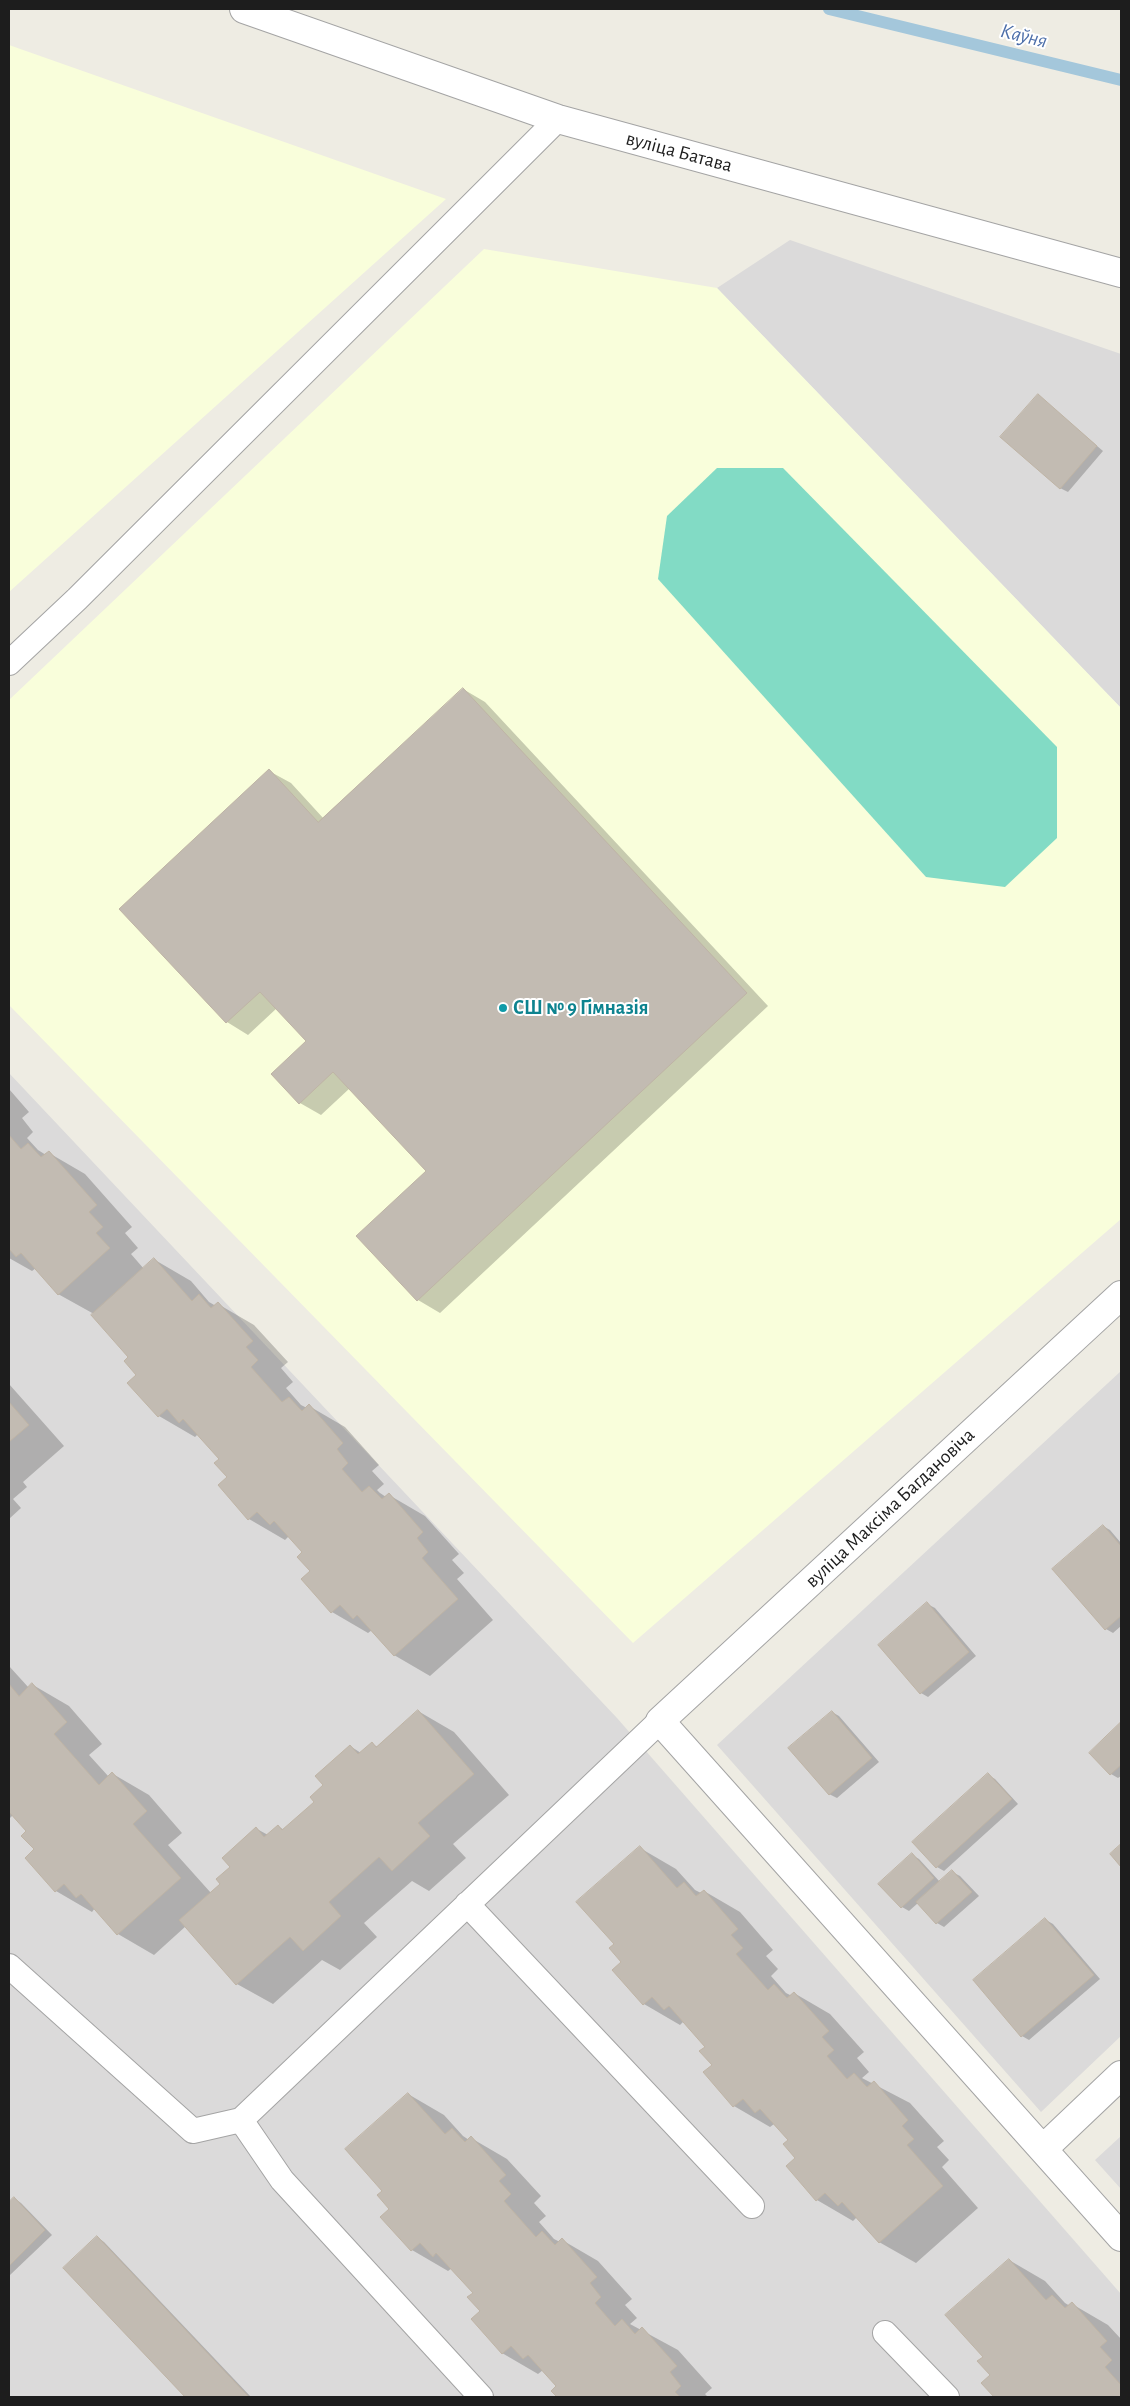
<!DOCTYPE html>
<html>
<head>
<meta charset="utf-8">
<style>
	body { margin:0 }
	#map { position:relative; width:1130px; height:2406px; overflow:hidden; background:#eeece3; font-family:"Alegreya Sans",sans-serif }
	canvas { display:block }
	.frame { position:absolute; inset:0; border:10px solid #1d1d1d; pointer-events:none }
</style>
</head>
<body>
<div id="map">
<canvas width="1130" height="2406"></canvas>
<div class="frame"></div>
</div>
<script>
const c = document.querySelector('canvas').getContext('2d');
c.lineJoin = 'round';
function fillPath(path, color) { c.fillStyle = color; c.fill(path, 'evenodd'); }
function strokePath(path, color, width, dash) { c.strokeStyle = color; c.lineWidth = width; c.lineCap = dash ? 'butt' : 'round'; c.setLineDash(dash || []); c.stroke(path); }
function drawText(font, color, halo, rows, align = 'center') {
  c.font = font + ' "Alegreya Sans",sans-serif'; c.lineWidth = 4; c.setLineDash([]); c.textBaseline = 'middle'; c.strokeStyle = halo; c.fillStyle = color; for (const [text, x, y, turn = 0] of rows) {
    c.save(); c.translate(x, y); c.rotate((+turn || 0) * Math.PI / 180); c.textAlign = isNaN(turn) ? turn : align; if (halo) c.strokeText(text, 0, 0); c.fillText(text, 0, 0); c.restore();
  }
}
fillPath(new Path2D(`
	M790,240L1121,354V708L717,288Z
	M9,1073L617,1718L1121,2294V2397H9Z
	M1121,1371V2036L1041,2112L717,1745Z
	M1121,2136V2189L1095,2160Z`), '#dbdada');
fillPath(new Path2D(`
	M9,45L446,199L9,592Z
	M484,249L717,288L1121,708V1219L633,1643L9,1005V700Z`), '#f9fedb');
fillPath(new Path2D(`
	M717,468H783L1057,747V838L1005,887L926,877L658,579L667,516Z`), '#82dbc5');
fillPath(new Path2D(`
	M1038,396L1103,451L1068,492L1060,488Z
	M463,689L485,702L768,1006L440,1313L418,1300L428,1172L350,1088L321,1115L300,1103L308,1041L277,1008L248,1035L227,1022L269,771L291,783L324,819Z
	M9,1089L29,1112L22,1118L33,1132L27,1138L38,1150L46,1155L49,1153L85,1174L132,1227L125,1233L138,1248L131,1254L144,1269L155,1260L191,1281L209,1302L216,1306L218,1304L254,1325L288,1362L281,1368L293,1382L286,1388L301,1405L307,1408L309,1406L345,1427L379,1465L372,1471L384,1484L377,1490L380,1493L386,1497L389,1495L425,1516L459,1554L452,1560L464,1573L457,1579L493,1620L430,1676L394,1655L372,1630L368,1633L332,1612L304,1552L289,1536L285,1540L249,1519L221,1459L198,1434L195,1437L159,1416L130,1357L94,1314L58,1294L36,1268L32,1271L9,1258Z
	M9,1384L64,1446L23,1482L27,1487L13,1499L21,1508L9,1519Z
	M1103,1526L1110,1530L1121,1543V1626L1113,1633L1106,1629Z
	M927,1604L935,1608L976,1656L928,1697L921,1693Z
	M9,1666L29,1688L33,1685L69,1706L102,1744L89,1755L109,1777L113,1774L149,1795L182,1833L168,1845L211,1893L222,1884L257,1829L268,1835L278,1826L284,1830L316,1802L350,1746L361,1753L372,1744L378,1747L418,1711L454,1732L509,1795L453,1844L466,1858L429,1891L412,1881L364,1923L377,1937L340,1970L322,1960L273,2004L237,1984L186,1926L154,1955L118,1934L95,1908L92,1912L56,1891L28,1831L13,1815L9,1819Z
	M832,1712L839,1716L879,1762L837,1798L829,1794Z
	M1121,1724V1776L1118,1778L1111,1774L1091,1753Z
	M988,1775L995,1779L1018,1804L944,1871L937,1867Z
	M640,1848L676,1869L695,1890L701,1893L704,1891L740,1912L773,1950L766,1956L778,1969L771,1976L786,1993L792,1996L794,1993L830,2014L864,2052L857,2058L869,2072L862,2078L910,2103L944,2141L937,2147L949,2160L942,2167L978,2208L916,2263L879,2242L857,2217L853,2221L817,2200L789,2140L774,2124L770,2127L734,2106L705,2073L714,2065L706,2047L684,2021L680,2025L644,2004L615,1945Z
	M912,1855L919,1859L940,1882L952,1872L960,1876L979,1896L944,1927L937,1923L918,1903L909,1911L902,1907Z
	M1046,1920L1053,1924L1100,1979L1029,2040L1022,2036Z
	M408,2094L444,2115L463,2136L469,2140L471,2138L507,2159L541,2196L534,2203L546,2216L539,2222L554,2239L560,2242L562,2240L598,2261L632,2299L625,2305L637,2318L630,2324L678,2350L712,2388L705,2394L708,2397H558L553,2391L557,2386L543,2370L538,2374L502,2353L474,2293L452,2268L448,2271L412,2250L382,2217L391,2209L383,2191Z
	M14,2198L21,2203L52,2235L10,2275L9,2204Z
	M97,2237L104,2242L251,2397H186L64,2268Z
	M1009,2260L1045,2281L1065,2303L1070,2306L1072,2304L1108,2325L1121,2339V2397H996L983,2383L992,2375L984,2357Z`), '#0003');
strokePath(new Path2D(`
	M829,9L1121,80`), '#a4c7db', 12);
const building = new Path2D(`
	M1038,394L1097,446L1060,489L1000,437Z
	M463,688L747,993L417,1301L356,1236L426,1171L333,1072L299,1104L271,1074L306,1041L260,992L226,1023L119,909L269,769L318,822Z
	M9,1135L21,1149L28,1143L41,1157L49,1151L97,1205L89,1212L103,1227L96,1233L110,1248L58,1295L21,1253L16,1257L9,1249Z
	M154,1258L192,1301L199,1294L211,1308L218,1302L253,1341L246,1347L258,1360L251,1367L282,1402L289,1397L302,1411L309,1404L343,1443L337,1449L348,1463L342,1469L362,1492L369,1486L382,1499L389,1493L423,1532L417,1538L428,1552L422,1558L458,1599L394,1656L357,1615L353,1619L340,1605L331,1613L301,1579L310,1571L297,1557L302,1552L274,1521L270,1525L257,1512L248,1520L218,1485L227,1477L214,1463L219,1459L183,1419L179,1423L167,1409L158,1417L127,1383L136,1375L124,1361L128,1357L91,1315Z
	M9,1402L29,1425L9,1442Z
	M1103,1525L1121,1546V1616L1105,1630L1052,1569Z
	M927,1602L969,1652L920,1694L878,1645Z
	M32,1683L67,1722L54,1734L99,1785L112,1772L147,1811L133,1824L181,1878L117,1935L81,1894L76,1898L64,1884L55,1892L25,1858L34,1849L21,1836L26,1831L9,1812V1684L19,1696Z
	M418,1710L474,1774L418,1823L430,1836L392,1871L379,1857L329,1902L341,1916L303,1951L290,1937L236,1985L179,1920L220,1884L216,1879L230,1867L222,1858L256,1827L264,1837L278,1825L282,1830L314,1802L310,1797L323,1785L315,1776L350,1745L358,1754L372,1742L376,1747Z
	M832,1711L872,1758L829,1795L788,1748Z
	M1121,1722V1765L1110,1775L1089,1753Z
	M988,1773L1012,1799L936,1868L912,1842Z
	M1121,1844V1867L1110,1854Z
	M640,1846L677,1888L684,1882L696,1896L704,1890L738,1929L731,1935L743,1948L736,1954L768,1990L774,1984L787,1998L794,1992L829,2031L822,2037L834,2050L827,2056L847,2079L854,2073L867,2087L874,2081L908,2120L902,2126L914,2139L907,2145L943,2186L879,2243L842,2202L838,2206L825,2193L816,2201L786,2166L795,2158L783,2144L788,2140L760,2109L755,2113L743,2099L733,2107L703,2072L712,2065L699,2051L705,2047L669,2006L664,2010L652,1997L643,2005L612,1970L621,1962L609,1948L614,1944L576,1902Z
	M912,1853L934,1878L901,1908L878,1884Z
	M952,1870L972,1892L936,1924L916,1902Z
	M1045,1918L1094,1975L1021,2037L973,1980Z
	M408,2093L445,2134L452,2128L465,2142L471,2136L506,2175L499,2181L511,2194L504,2201L536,2237L542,2231L555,2245L562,2238L597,2277L590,2283L601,2297L595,2303L615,2326L622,2319L635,2334L642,2327L677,2366L670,2372L681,2386L675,2392L680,2397H557L551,2391L556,2386L528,2355L523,2359L511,2346L502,2354L471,2319L480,2311L467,2297L473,2293L436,2253L433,2257L420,2243L411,2251L380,2217L389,2209L377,2195L382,2191L345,2149Z
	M14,2197L45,2230L9,2266V2202Z
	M97,2236L249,2397H185L63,2268Z
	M1009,2259L1046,2300L1052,2295L1065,2308L1072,2302L1107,2341L1100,2347L1112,2360L1105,2367L1121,2385V2397H994L981,2383L990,2375L977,2361L983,2357L945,2315Z`);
fillPath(building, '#c2bbb2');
strokePath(building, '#bfb4a5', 1);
const lane = new Path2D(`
	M9,663L77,599L558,119
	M467,1904L752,2206
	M9,1966L193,2131L241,2120L660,1721
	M241,2120L282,2180L481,2397
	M885,2333L947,2397`);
const street = new Path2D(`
	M244,9L558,119L1121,273
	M1121,1295L660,1721L1121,2237
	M1043,2149L1121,2075`);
strokePath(lane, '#a4a4a4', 26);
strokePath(street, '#a4a4a4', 30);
strokePath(lane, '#fff', 24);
strokePath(street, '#fff', 28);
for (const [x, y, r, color] of [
	[503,1008,5,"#0f9aa8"]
]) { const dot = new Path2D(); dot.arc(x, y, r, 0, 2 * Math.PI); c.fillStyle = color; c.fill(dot); strokePath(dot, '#fff', 2); }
drawText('20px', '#1d1d1d', '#fff', [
	["вуліца Батава",679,152,15],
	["вуліца Максіма Багдановіча",890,1508,-43]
]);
drawText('bold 20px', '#0d838f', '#fff', [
	["СШ № 9 Гімназія",513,1008]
], 'left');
drawText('italic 21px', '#4c6ea9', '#fff', [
	["Каўня",1024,36,14]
]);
</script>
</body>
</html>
